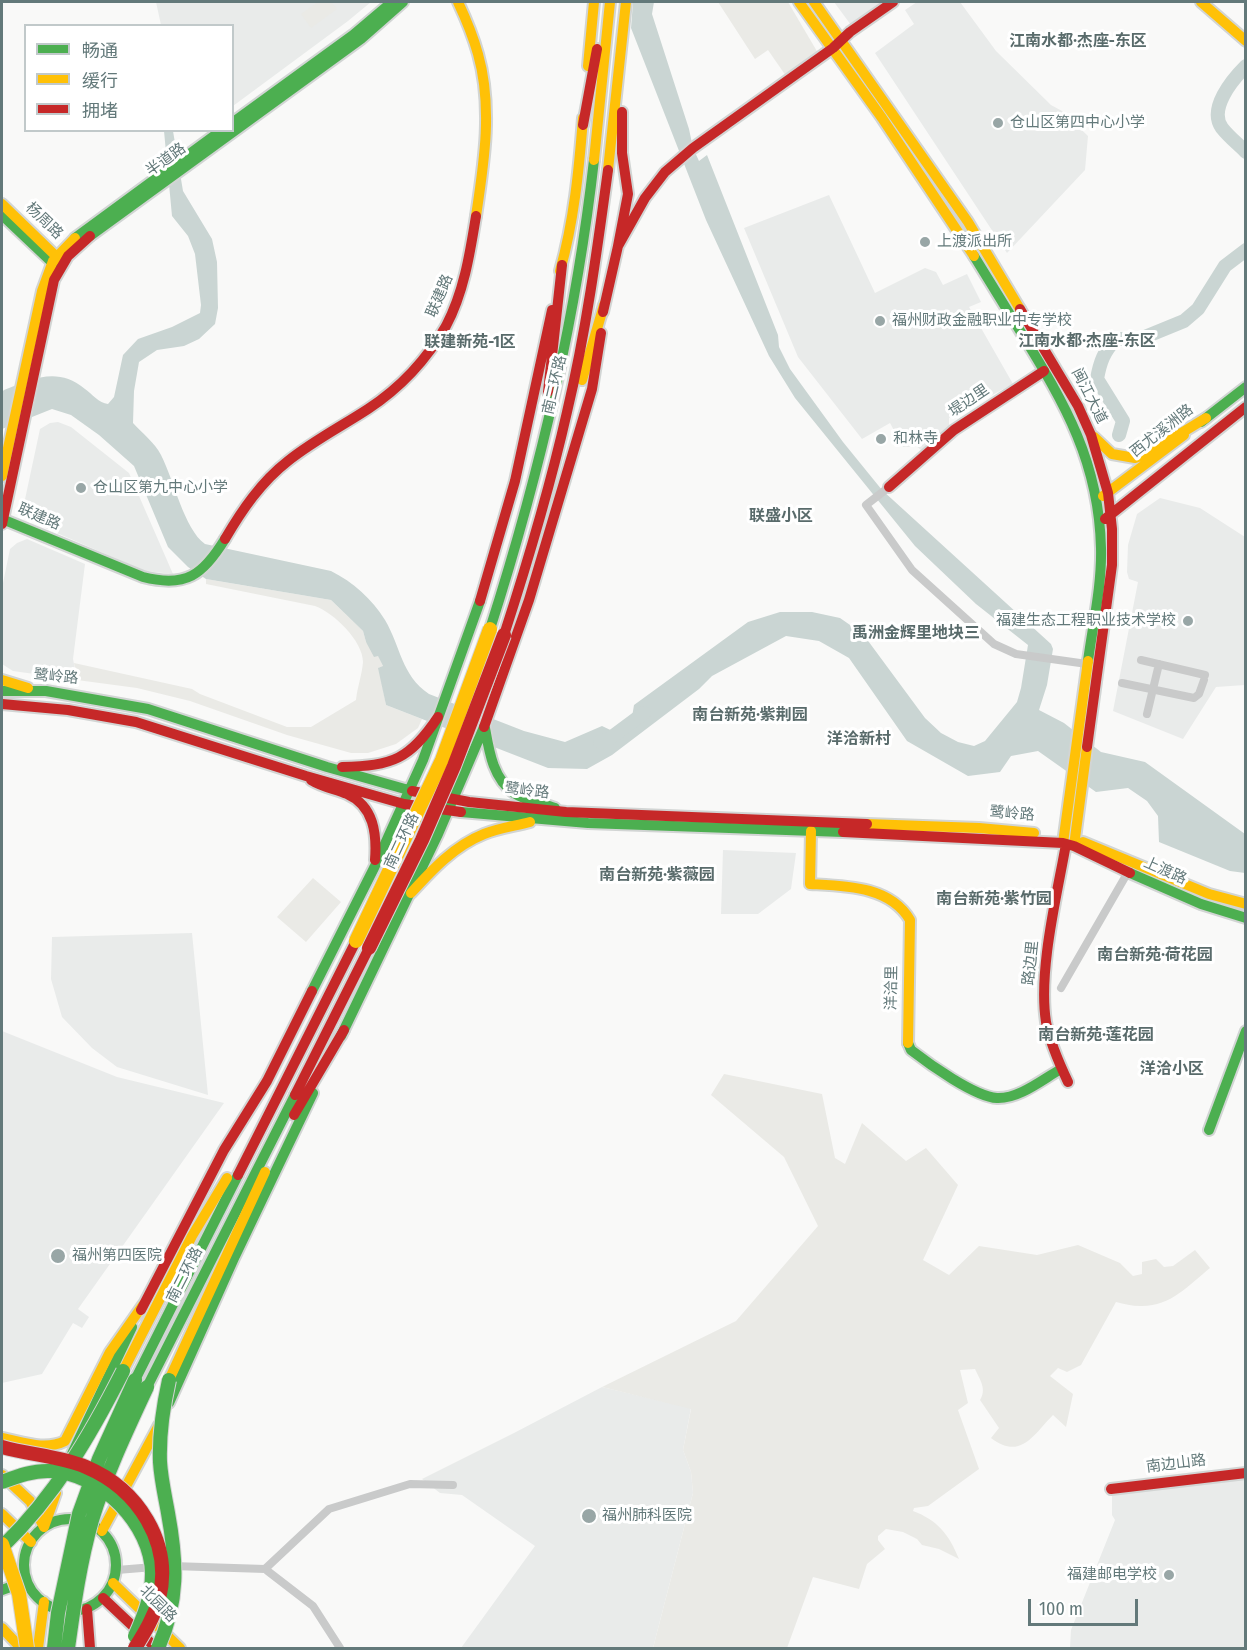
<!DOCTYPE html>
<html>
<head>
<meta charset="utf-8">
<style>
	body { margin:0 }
	#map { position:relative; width:1247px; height:1650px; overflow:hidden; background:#f9f9f8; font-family:"Fira Sans Condensed","Noto Sans SC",sans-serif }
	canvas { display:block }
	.frame { position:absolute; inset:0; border:3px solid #63797a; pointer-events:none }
	.legend { position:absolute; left:24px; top:24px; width:210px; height:108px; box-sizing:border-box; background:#fff; border:2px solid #c1c9ca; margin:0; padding:8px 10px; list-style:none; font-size:18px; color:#63797a }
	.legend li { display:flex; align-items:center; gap:12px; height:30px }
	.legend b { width:30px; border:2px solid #c1c9ca }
	.scale { position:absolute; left:1028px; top:1599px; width:110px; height:27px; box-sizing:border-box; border:3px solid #63797a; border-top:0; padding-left:8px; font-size:18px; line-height:21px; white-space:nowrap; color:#63797a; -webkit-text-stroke:4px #fff; paint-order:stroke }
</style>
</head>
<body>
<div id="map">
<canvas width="1247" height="1650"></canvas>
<div class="frame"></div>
<ul class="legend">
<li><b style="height:8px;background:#4caf50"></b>畅通</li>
<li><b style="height:8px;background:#ffc107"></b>缓行</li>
<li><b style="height:8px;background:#c62828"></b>拥堵</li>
</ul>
<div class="scale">100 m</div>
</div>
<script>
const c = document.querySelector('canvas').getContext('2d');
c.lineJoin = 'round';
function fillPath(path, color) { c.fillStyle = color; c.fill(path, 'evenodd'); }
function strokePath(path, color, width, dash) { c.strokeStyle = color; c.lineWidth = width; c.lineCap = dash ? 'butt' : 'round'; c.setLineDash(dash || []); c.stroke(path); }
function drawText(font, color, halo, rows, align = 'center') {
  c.font = font + ' "Fira Sans Condensed","Noto Sans SC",sans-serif'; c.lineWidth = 6; c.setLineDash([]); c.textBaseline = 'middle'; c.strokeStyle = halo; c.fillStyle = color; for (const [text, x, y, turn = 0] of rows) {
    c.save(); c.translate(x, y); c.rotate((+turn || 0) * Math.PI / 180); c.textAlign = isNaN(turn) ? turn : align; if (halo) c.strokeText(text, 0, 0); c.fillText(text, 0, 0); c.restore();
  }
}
fillPath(new Path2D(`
	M156,2H371L348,21L233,106L232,26L161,25Z
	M834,2H883L851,25Z
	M917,2H960L996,51L1051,105L1062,111L1088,136L1085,170L1007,253L875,53L914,24L905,10Z
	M829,195L875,293L925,268L936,272L943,285L967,274L981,302L969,307L1013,384L949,418V427L921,450L914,444L910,447H903L890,423L862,439L798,357L744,228Z
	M58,422L71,427L129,473L173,574L145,571L36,524L27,517L24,504L40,429L50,423Z
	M1160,498L1200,508L1245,537V685L1216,687L1183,739L1113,711L1138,582L1129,579L1127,572L1128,545L1137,514Z
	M27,539L85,564L73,659L77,680L13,671L2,664V588L10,549L17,543Z
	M723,850L796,853L791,889L758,914H721Z
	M192,933L208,1095L117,1067L92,1048L62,1017L51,979L52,937Z
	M2,1031L117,1077L224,1103L78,1309L89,1317L82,1328L73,1323L42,1374L2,1383Z
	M602,1387L691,1408L683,1450L691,1472L693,1493L653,1648H461L535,1546L462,1495L440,1493L422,1479L514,1433Z
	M1245,1477V1648H1070L1071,1630L1115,1520L1112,1515V1493Z`), '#e9ebea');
fillPath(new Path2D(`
	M318,2H331L337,9L311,28L301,14Z
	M718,2H788L818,53L786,76L768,50L755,59Z
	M206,579L331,600L363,631L366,642L378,655L383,666L379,668L386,705L422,719L418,728L396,744L368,753H351L287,735L190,701L137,688L77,680L74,663L192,689L200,694L287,727H311L356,700C357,688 362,675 363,662C363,641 334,613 315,606L206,584Z
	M313,878L341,902L306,942L277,917Z
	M724,1074L822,1094L835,1158L845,1164L862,1123L906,1161L926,1148L958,1185L923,1260L949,1275L979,1246L1037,1255L1078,1245L1120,1263L1133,1276L1142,1274V1262L1156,1259L1164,1267L1173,1266L1195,1250L1210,1268C1188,1286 1170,1307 1140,1306C1132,1306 1124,1304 1116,1302L1081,1365L1067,1372L1058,1368L1050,1376L1073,1394L1066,1427L1053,1415C1034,1434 1021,1461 991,1438L999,1428L980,1400C987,1389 980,1380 975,1369L960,1370L968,1403L958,1410L979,1469L928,1506L914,1508L913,1511C937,1520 949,1534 959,1559L939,1549L922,1545L917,1539L903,1532L886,1529L878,1536V1540L885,1549L867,1564L859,1589L813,1577L787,1648H653L693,1493L691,1472L683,1450L691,1409L602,1387L736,1321L818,1226L784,1157L711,1095Z`), '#eaeae6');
fillPath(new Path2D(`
	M633,2H654L652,14L689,129L693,148L699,161L707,155L778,335L779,347L790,369L843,442L882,490L1051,644L1053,649L1047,685L1039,710L1064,723L1101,752L1145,762L1245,834V873L1230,871L1159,842L1158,816L1147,801L1128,788L1096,792L1038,751L1011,756L1000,772L968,776L907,741L849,658L819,641L786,636L712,676L699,689L612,755L587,769L548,768L386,705L378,668L383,666L378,656L374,657L366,642L363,631L331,600L206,579L188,567L168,547L134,466L99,435L71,415L52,409L2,429V392L4,390C33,379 57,366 85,389C92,394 99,403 108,404L114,397L123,355L138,339L172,327L200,313L201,305L195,254L188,236L172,216L164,131H173L183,191L212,239L217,262L218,308L215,324L199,339L184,346L157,350L139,362L134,391L133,423C142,433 155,443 161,455C174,480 184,529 205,544L331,571C353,582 372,599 385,620C401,647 401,675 429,694L524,731L565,742L602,726L621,735L630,729L634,705L748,622L780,612H812L840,618L863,634L925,718L941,733L958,742L974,746L985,741L1017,702L1021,688L1028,645L976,604L915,546L795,398L769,356L706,220L631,28Z`), '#cad5d3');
strokePath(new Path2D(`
	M1246,66C1232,80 1208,109 1222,128C1229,137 1238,144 1246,152
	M1119,435L1123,421L1097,379C1100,362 1104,351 1116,339H1140L1184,321L1198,309L1225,266L1246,250
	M600,742L609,739L644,713`), '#cad5d3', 14);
const fast = new Path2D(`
	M232,123L353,35L392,2
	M2,215L56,266
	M90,236L361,39L403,2
	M75,238L222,130
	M974,256C990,282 1006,308 1022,334C1065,404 1099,462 1101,548C1102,585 1093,624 1088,661
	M1201,422L1246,387
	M2,519L143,577C186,588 203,575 225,539
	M490,629C539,476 576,320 594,160
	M2,691H46L148,709L327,767L412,791
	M485,728C489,751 493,779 514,793C526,801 542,803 555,808
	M461,812L588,823L843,832
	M1130,873L1201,904L1246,918
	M312,991L374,868L423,760L480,601
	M341,1036L438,834L484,727
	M908,1043L911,1050C929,1064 975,1097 997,1098C1019,1099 1043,1079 1061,1069
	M1209,1130L1246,1031
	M135,1380L238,1175
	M147,1387L295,1095
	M169,1403L235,1256L313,1093
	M72,1454L132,1327
	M24 1565a46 46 0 1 1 92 0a46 46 0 1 1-92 0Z
	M2,1590L21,1583`);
const slow = new Path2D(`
	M458,2C466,19 473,36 478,54C493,107 484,163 476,216
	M799,2L882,118L974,256
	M814,2L968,222L1020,309
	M1201,2L1246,41
	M588,66L594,2
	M594,160L610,2
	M608,170L626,2
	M2,204L61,261
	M560,271C574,221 579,170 583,118
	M582,380L604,305
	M1094,437L1112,454L1135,458L1147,454L1206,418
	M2,476L42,291L53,261L75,238
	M1103,496L1184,435
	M2,680L28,688
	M867,824L979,828L1034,833
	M811,831L810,884C846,886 890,886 910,920L908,1043
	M1083,842L1209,894L1246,904
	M1063,843L1088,661
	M1074,846L1087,747
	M411,893C432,870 454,846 484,834C499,828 515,826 530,822
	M123,1371L192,1236L227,1178
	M169,1380L265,1172
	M2,1438C23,1442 45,1451 65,1441L110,1352L143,1305
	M2,1475L30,1501L44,1527
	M2,1514L31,1542
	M44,1527L56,1493
	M102,1531L159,1425
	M113,1583L180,1648
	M2,1628L21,1648
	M38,1648L44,1602`);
const jam = new Path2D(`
	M583,125L597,49
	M618,246L628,194L622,153V112
	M1020,309L1078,406L1091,435L1108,493L1112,529V565L1087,747
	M603,312L618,246L645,198L665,172L693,148L833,48L850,32L893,2
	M548,392L562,265
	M889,487L954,430L1044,371
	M1105,519L1246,407
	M2,524L54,280L68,256L90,236
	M225,539C242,510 261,482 288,461C313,441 342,426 368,409C400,388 427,359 446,326C464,292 470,253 476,216
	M480,601L515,481L552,310
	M504,635C528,561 550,487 567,412C586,332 597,251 608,170
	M2,704L68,710L136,722L306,776L404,804L461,812
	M484,727L529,600L592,389L601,333
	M342,767C393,766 410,759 438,717
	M311,780C322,787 335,789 347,794C374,806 377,834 375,860
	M412,791L469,802L566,812L867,824
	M843,832L1063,843L1074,846L1130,873
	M1066,844C1057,895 1038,971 1046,1022C1050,1043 1059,1063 1068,1082
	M295,1095L369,948
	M294,1115L344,1030
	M238,1175L356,941
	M141,1310L224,1150L267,1081L312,991
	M1111,1489L1246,1473
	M103,1598L156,1648
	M87,1609L90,1648`);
strokePath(fast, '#d2d5d4', 14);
strokePath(slow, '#d2d5d4', 14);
strokePath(jam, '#d2d5d4', 14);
strokePath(new Path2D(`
	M889,487L866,505L912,570L994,644L1016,654L1087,664
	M1141,660L1205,675
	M1122,683L1194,698L1199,694L1204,680
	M1147,714L1159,664
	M1061,988L1128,872
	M172,1566L265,1569L313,1606L340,1648
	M265,1569L329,1509L410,1484L453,1485
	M117,1570L154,1567`), '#c9caca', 8);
strokePath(fast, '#4caf50', 10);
strokePath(slow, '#ffc107', 10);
strokePath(jam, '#c62828', 10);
const fastBridge = new Path2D(`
	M2,1482C18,1476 34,1470 51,1471C101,1473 152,1525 152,1574C152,1596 144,1616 135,1636
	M2,1547C55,1496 90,1436 123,1371
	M54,1648L58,1613L79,1514L99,1459L135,1380
	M68,1648C74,1605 80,1562 92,1520C106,1474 127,1430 147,1387
	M158,1648C179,1601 177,1562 168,1513C165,1496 161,1479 160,1462C159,1435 163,1407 169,1380`);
const slowBridge = new Path2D(`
	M356,941L442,760L490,629
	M2,1544L19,1594L27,1648`);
const jamBridge = new Path2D(`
	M369,948L422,840L454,766L504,635
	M2,1447C30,1455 60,1456 86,1467C138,1489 173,1543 159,1599C154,1617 145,1632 135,1648`);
strokePath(fastBridge, '#d4d5d5', 16, []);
strokePath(slowBridge, '#d4d5d5', 16, []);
strokePath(jamBridge, '#d4d5d5', 16, []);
strokePath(fastBridge, '#4caf50', 14);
strokePath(slowBridge, '#ffc107', 14);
strokePath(jamBridge, '#c62828', 14);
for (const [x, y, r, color] of [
	[998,123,6,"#98a6a6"],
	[925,242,6,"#98a6a6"],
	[880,321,6,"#98a6a6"],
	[881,439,6,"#98a6a6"],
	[81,488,6,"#98a6a6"],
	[1188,621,6,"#98a6a6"],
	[58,1256,8,"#98a6a6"],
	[589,1516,8,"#98a6a6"],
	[1169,1575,6,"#98a6a6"]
]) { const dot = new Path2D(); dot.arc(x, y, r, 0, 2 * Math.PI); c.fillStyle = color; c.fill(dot); strokePath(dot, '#fff', 2); }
drawText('15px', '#63797a', '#fff', [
	["仓山区第四中心小学",1010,123],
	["上渡派出所",937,242],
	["福州财政金融职业中专学校",892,321],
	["和林寺",893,439],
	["仓山区第九中心小学",93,488],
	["福建生态工程职业技术学校",1176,621,"right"],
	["福州第四医院",72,1256],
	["福州肺科医院",602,1516],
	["福建邮电学校",1157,1575,"right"]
], 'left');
drawText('15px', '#63797a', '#fff', [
	["半道路",166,160,-36],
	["杨周路",44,221,44],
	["联建路",440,296,-67],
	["南二环路",555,385,-77],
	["闽江大道",1089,396,63],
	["堤边里",969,401,-34],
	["西尤溪洲路",1162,431,-38],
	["联建路",39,517,23],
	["鹭岭路",56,677,5],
	["鹭岭路",527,791,6],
	["鹭岭路",1012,814,4],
	["南二环路",402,841,-65],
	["上渡路",1165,871,24],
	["路边里",1031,963,-84],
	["洋洽里",892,988,-89],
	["南二环路",185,1275,-63],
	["南边山路",1176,1464,-7],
	["北园路",158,1604,45]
]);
drawText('bold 16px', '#596b6b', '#fff', [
	["江南水都·杰座-东区",1078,42],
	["江南水都·杰座-东区",1087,342],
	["联建新苑-1区",470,343],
	["联盛小区",781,517],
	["禹洲金辉里地块三",916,634],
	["南台新苑·紫荆园",750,716],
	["洋洽新村",859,740],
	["南台新苑·紫薇园",657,876],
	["南台新苑·紫竹园",994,900],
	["南台新苑·荷花园",1155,956],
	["南台新苑·莲花园",1096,1036],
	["洋洽小区",1172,1070]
]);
</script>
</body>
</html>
